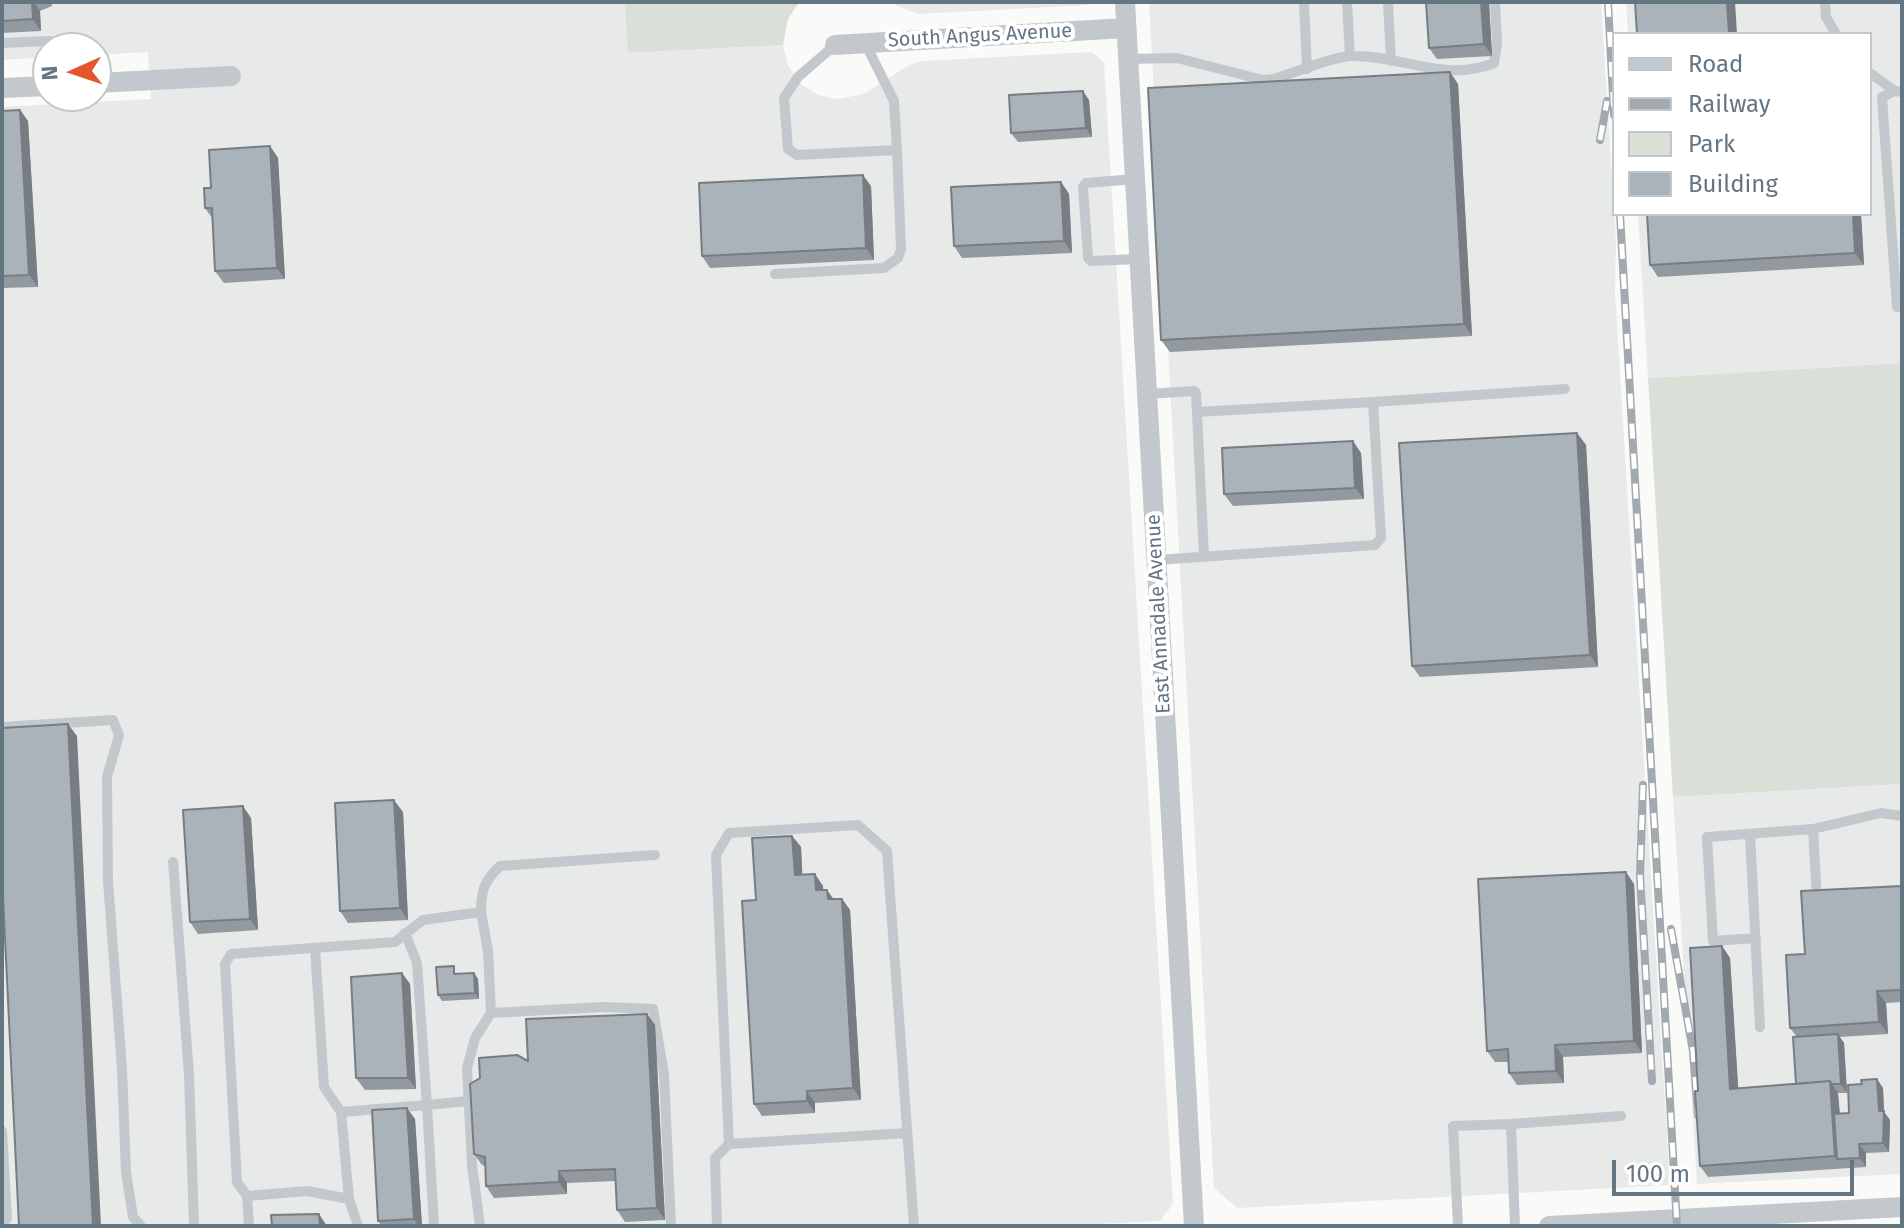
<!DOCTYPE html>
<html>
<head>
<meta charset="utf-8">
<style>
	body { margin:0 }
	#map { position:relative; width:1904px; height:1228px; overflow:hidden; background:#fafaf8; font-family:"Fira Sans",sans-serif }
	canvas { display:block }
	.frame { position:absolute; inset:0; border:4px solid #657683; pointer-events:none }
	.legend { position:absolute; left:1612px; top:32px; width:260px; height:184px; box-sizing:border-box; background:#fff; border:2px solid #c1c8cd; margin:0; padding:10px 14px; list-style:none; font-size:24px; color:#657683 }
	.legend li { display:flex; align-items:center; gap:16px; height:40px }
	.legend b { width:40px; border:2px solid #c1c8cd }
	.north { position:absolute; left:32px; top:32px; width:80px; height:80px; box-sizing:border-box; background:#fff; border:2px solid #c1c8cd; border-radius:50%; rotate:267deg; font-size:22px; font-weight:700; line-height:32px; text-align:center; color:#657683 }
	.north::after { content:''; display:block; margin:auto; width:28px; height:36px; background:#e4572e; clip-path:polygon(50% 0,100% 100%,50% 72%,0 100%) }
	.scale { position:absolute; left:1612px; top:1160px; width:242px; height:36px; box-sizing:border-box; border:4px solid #657683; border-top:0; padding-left:10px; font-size:24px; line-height:28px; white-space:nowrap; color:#657683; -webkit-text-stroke:6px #fff; paint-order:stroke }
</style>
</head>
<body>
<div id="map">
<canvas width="1904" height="1228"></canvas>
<div class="frame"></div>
<ul class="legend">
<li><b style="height:10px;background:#c3c8cc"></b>Road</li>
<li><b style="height:10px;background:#a2aab0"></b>Railway</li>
<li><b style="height:22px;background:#dadfd7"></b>Park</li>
<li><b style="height:22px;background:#aab3b9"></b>Building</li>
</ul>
<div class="north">N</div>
<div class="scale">100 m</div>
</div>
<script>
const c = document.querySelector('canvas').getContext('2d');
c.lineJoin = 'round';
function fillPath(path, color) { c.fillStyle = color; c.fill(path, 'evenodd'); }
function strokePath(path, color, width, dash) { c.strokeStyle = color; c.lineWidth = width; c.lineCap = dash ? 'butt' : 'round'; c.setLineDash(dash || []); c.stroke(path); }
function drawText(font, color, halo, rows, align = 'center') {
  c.font = font + ' "Fira Sans",sans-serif'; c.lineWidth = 8; c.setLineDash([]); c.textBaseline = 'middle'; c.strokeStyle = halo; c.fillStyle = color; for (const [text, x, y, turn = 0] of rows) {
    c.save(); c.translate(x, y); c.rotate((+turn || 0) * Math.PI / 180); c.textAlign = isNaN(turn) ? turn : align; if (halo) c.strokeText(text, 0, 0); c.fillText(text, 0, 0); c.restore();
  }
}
fillPath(new Path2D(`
	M2,2H626L629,53L783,45L788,66L801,84L818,95L838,99L864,94L909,65L922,61L1092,52L1104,63L1173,1204L1160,1221L1058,1226H2V107L151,99L148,52L96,55V48H48V57L2,60Z
	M888,2H1092L1089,5L918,14Z
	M1149,2H1601L1616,241L1615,293L1670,1185L1237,1208L1214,1188Z
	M1626,2H1902V363L1648,378L1638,214H1870V34H1628Z
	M1902,784V1174L1697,1184L1673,797Z`), '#e8e9e9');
fillPath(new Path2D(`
	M625,2H799L788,19L783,45L628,53Z
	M1902,363V784L1673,797L1648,378Z`), '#dadfd7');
strokePath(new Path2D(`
	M1304,2L1307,69
	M1347,2L1350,56
	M1388,2L1391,61
	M1825,2L1826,17L1836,34
	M2,43L50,41L59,48
	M835,45L798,77L784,98L788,149L797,155L897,150L894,101L865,43
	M1128,59L1177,58L1263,80L1274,79C1294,73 1334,56 1352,56C1401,55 1445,83 1494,63L1497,43L1495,2
	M1870,73L1895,91
	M1135,179L1086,183L1083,187L1088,258L1091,261L1139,259
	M775,274L884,268L898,258L901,249L897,150
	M1897,307L1882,97L1895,91L1902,92
	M1147,394L1194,391L1196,393L1204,556
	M1197,412L1373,402
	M1156,560L1375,545L1381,538L1373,402L1565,389
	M2,727L113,720L119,735L107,777L108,881L122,1069L126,1172L133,1217L141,1226
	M1813,829L1817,900
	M1750,834L1760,1027
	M173,862L189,1074L194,1226
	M1756,938L1713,941L1707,837L1813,829L1881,813L1902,816
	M315,948L324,1087L341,1112L349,1199
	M491,1013L604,1007L653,1009L664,1074L671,1226
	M341,1112L427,1105L417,963L405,933
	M2,1131L7,1218L2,1225
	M729,1144L907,1133
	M247,1196L307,1191L349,1199L358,1226
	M249,1226L247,1196L237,1182L225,964L231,954L395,942L423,920L481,912C481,891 484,881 500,866L655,855
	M434,1226L427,1105L468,1101
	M480,1226L472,1165L467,1068L475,1038L491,1013L488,951L481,912
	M717,1226L715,1158L729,1144L716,855L729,833L858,825L887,851L914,1226
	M1458,1226L1453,1126L1511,1124
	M1515,1226L1511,1124L1621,1116`), '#c3c8cc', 10);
strokePath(new Path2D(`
	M1125,2L1194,1226
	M835,45L1126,28
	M96,83L231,76
	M2,88L48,86
	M1549,1226L1902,1207`), '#c3c8cc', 20);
const rail = new Path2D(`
	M1608,2L1614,115
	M1600,140L1607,101
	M1620,214L1677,1226
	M1643,785L1640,875L1652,1081
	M1671,929L1693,1051L1698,1115`);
strokePath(rail, '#a2aab0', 8);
strokePath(rail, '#fff', 5, [15]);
fillPath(new Path2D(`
	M2,2H52V6L40,11L41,31L2,33Z
	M1489,2L1492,56L1437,59L1429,48Z
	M1458,84L1472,336L1170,352L1161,340Z
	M1089,100L1092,137L1018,142L1011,133Z
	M20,110L28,121L38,287L2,288V111Z
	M270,146L278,158L285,279L224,283L215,271L212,218L205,208L211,188Z
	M1061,182L1069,194L1072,253L962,258L954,246Z
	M871,186L874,260L710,268L702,256Z
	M1861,214L1864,265L1658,277L1650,265Z
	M1577,433L1586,445L1598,667L1420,677L1412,666Z
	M1361,453L1364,499L1233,506L1224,494Z
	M403,812L408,920L348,923L340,911Z
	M251,818L258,930L198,934L190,922Z
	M792,836L801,847L802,875L823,886V890L834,899H842L850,910L861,1100L815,1103V1113L762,1116L754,1104L756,900Z
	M1634,884L1642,1053L1563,1057L1564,1083L1517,1085L1509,1073V1062H1495L1487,1051Z
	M1902,886V1002L1886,1003L1888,1034L1839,1037L1844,1043L1847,1093H1838L1840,1114L1849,1113L1883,1088L1884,1112L1890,1120L1889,1152L1866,1153V1167L1708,1177L1700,1166L1722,946L1730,958L1738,1088L1796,1084L1797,1037L1790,1028L1805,954Z
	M458,972V974L474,973L478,979L479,999L442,1001L438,995Z
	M402,973L410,984L416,1089L365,1090L356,1078Z
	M647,1014L655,1025L665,1220L625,1222L617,1210L616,1181L567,1183V1194L494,1198L486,1186L485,1166L482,1165L474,1154L528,1061Z
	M415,1119L422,1226H382L378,1221Z`), '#929a9f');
fillPath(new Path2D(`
	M32,2H34L40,11L41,31L33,19Z
	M1481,2H1489L1492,56L1484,44Z
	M1727,2H1735L1737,34H1729Z
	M1450,72L1458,84L1472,336L1464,324Z
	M1083,91L1089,100L1092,137L1086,128Z
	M20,110L28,121L38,287L29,275Z
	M270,146L278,158L285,279L277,268Z
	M863,175L871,186L874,260L866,248Z
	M1061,182L1069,194L1072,253L1064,241Z
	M1853,214H1861L1864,265L1855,253Z
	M1577,433L1586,445L1598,667L1590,655Z
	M1353,441L1361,453L1364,499L1355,488Z
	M68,724L77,736L101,1226H93Z
	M394,800L403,812L408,920L400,908Z
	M243,806L251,818L258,930L250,919Z
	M792,836L801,847L803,887L795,875Z
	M1626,872L1634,884L1642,1053L1634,1041Z
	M815,874L823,886L824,902L816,890Z
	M827,890L835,901L828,899Z
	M842,899L850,910L861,1100L853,1088Z
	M1722,946L1730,958L1739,1100L1730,1089Z
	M402,973L410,984L416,1089L408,1078Z
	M474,973L478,979L479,999L475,993Z
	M1877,991L1886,1003L1888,1034L1879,1022Z
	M647,1014L655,1025L665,1220L657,1208Z
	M1838,1034L1844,1043L1847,1093L1841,1084Z
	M1555,1045L1563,1057L1564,1083L1556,1071Z
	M1877,1079L1883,1088L1884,1112L1890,1120L1889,1152L1883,1143L1879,1111Z
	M1830,1081L1838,1093L1843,1159H1837L1835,1156Z
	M807,1091L815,1103V1113L807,1101Z
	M407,1108L415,1119L422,1226H419L414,1219Z
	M1859,1144L1866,1153V1167L1860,1158Z
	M559,1171L567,1183V1194L559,1182Z
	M319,1214L325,1223L326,1226H320Z`), '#777d82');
const building = new Path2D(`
	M2,2H32L33,19L2,21Z
	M1426,2H1481L1484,44L1429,48Z
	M1635,2H1727L1729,34H1637Z
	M1450,72L1464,324L1161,340L1148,88Z
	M1083,91L1086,128L1011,133L1009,95Z
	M20,110L29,275L2,276V111Z
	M270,146L277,268L215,271L212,208H205L204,188H211L209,150Z
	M863,175L866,248L702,256L699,183Z
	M1061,182L1064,241L954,246L951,187Z
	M1647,214H1853L1855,253L1650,265Z
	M1577,433L1590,655L1412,666L1399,443Z
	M1353,441L1355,488L1224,494L1222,448Z
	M68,724L93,1226H19L2,877V728Z
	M394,800L400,908L340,911L335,803Z
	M243,806L250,919L190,922L183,810Z
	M792,836L795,875L815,874L816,890H827L828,899H842L853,1088L807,1091V1101L754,1104L742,901L756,900L752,838Z
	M1626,872L1634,1041L1555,1045L1556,1071L1509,1073L1508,1049L1487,1051L1478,879Z
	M1902,886V990L1877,991L1879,1022L1790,1028L1786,955L1805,954L1801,891Z
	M1722,946L1730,1089L1830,1081L1835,1156L1700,1166L1695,1091H1698L1690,948Z
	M454,966V974L474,973L475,993L438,995L436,967Z
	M402,973L408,1078H356L351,977Z
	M647,1014L657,1208L617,1210L615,1169L559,1171V1182L486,1186L485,1157L474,1154L470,1084L480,1078L479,1058L517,1055L528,1061L526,1019Z
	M1838,1034L1841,1084H1832L1830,1081L1796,1084L1793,1037Z
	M1877,1079L1879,1111H1884L1883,1143L1859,1144L1860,1158L1837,1159L1834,1114L1849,1113L1848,1085L1862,1084L1861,1080Z
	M407,1108L414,1219L378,1221L372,1110Z
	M319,1214L320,1226H272L271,1215Z`);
fillPath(building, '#aab3b9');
strokePath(building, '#777d82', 2);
drawText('20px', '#657683', '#fff', [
	["South Angus Avenue",980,36,-3],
	["East Annadale Avenue",1159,614,-93]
]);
</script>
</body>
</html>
